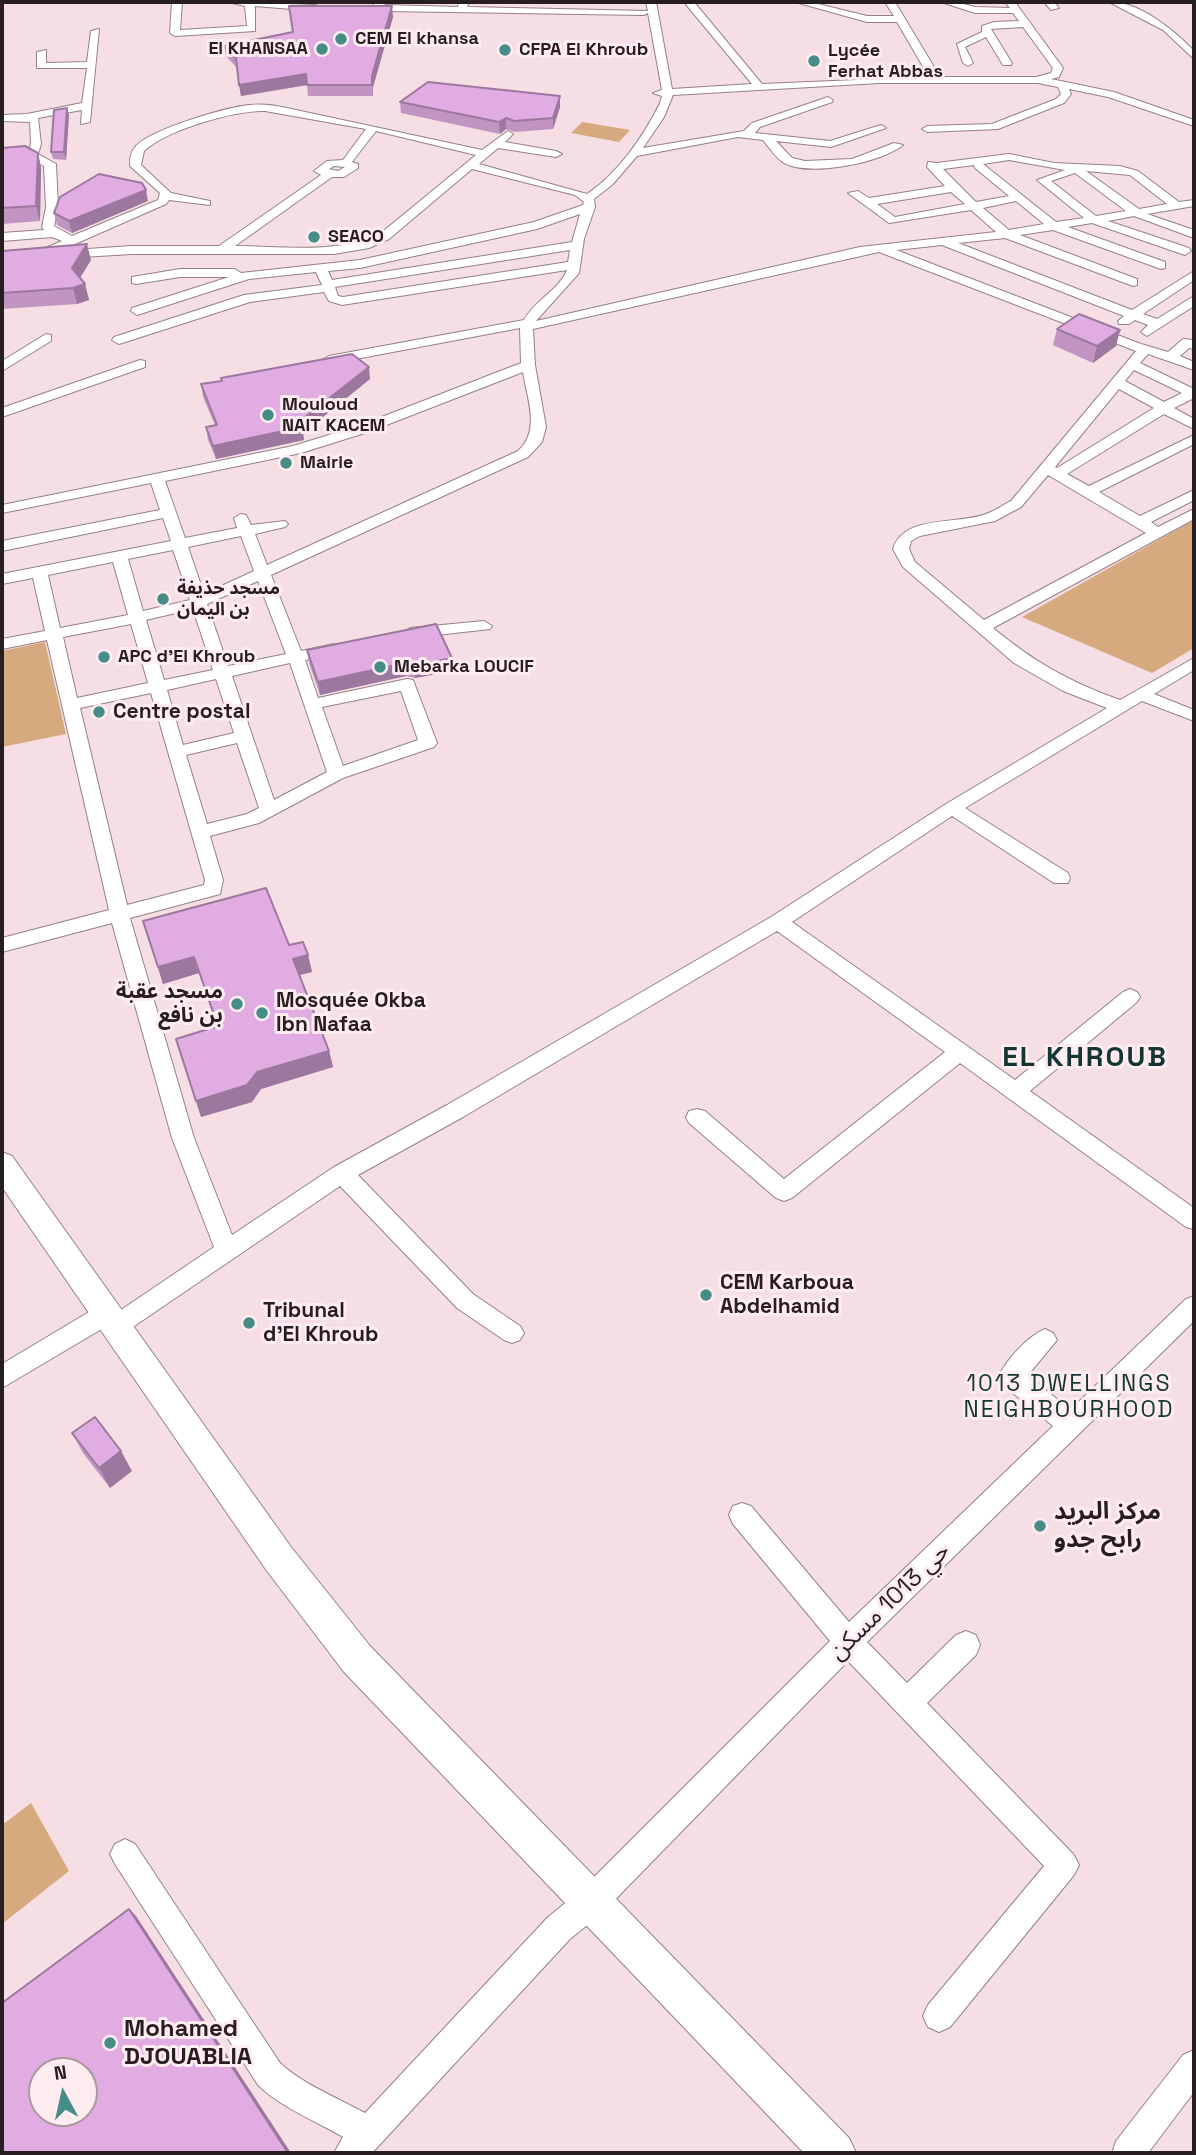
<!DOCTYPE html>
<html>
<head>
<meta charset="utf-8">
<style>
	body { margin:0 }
	#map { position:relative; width:1196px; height:2155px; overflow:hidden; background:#f5dee4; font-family:"Space Grotesk",sans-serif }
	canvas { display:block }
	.frame { position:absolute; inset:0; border:4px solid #261e20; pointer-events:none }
	.north { position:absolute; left:28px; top:2057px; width:70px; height:70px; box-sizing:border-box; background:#ffecf1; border:2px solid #a89a9d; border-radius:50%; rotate:352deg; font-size:19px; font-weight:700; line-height:28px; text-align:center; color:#261e20 }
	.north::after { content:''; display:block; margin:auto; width:24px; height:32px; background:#468d88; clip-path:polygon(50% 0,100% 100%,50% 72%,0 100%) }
</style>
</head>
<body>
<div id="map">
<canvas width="1196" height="2155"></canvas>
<div class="frame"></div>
<div class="north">N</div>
</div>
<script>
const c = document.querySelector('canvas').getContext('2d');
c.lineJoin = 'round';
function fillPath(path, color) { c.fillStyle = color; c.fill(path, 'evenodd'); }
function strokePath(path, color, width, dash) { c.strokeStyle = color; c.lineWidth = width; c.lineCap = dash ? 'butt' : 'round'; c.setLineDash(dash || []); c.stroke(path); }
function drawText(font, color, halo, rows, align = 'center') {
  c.font = font + ' "Space Grotesk","Noto Sans Arabic",sans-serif'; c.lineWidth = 6; c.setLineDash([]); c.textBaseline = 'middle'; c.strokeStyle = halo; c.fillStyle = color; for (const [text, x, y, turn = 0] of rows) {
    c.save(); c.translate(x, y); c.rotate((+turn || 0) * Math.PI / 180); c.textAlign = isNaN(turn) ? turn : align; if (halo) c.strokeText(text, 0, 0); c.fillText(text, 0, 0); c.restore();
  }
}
fillPath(new Path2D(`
	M582,122L630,130L619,142L571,133Z
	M1194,520V648L1152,673L1022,617Z
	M45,642L66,734L2,747V651Z
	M31,1803L69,1871L2,1924V1825Z`), '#d6aa7e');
const minor = new Path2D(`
	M172,2H182L180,30L247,26L245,6L228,2L316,5L321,8L316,11L255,6V31L175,36L170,33Z
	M373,2H383L385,5L458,7L459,2H469L467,7L648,11L646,2H656L672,89L752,84L684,2H694L762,84L929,77L897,22H867L795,2H810L867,16H894L885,2H895L940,77H1036L1051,73L1053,68L1023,27L991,29L1012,63L1011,65H1003L986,37L965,47L973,63L968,66L963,63L957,44L982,32V26L994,22L1019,21L1013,13H975L941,2H956L975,7L1010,8L1005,2H1015L1063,68L1059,77L1051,79L1114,92L1194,120V126L1108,97L1069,89L1071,94L1064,103L998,129L927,132L922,129L927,126L992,124L1056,99L1061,94L1058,87L1038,83H879L673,95L664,117L643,148L744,131L752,123L828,97L833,100L832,102L760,127L755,133L830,141L881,125L886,128L831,147L776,141L792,158L805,161L852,159L894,143L903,145C881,163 813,176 786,164C777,160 769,147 763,140L738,137L637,156L613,184L594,199L595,207L584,239L579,273L536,321L860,247L996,232L971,210L889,223L848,193L858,191L869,198L945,186L927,167L928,162L937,163L1009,154L1054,163L1120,166L1138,171L1179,202L1194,200V206L1147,214L1194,230V238L1134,216L1108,221L1189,248L1191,251L1185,255L1092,223L1068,227L1165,262V268L1161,269L1053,230L1020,235L1137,279V285L1133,286L1005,238L958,243L1132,310L1194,271V280L1143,314L1157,319L1194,296V306L1147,336L1141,332L1148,325L1135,320L1129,324H1119L1118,321L1124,316L942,245L896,250L1141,344L1168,352L1183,339L1194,340V349L1189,348L1180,356L1194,362V370L1148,354L1140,363L1194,389V398L1174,408L1194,419V429L1164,414L1067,474L1089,486L1194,435V444L1099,492L1140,516L1194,490V500L1151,522L1158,527L1194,509V519L993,628C1034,662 1070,682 1120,700L1194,658V670L1154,694L1194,710V721L1142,701L965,808L1068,873L1070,878L1068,883H1054L952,816L792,922L1015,1080L1123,992L1130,989L1137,992L1140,997L1137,1002L1030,1091L1194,1208V1229L1186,1227L960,1063L792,1198L784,1201L776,1198L689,1123L686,1117L689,1111L697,1109L705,1111L784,1179L945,1052L777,931L463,1117L358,1175L473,1294L520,1326L524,1333L520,1340L512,1343L504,1340L457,1308L340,1186L124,1333L116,1336L108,1333L105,1327L2,1388V1364L99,1306L107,1303L115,1306L118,1312L214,1247L172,1138L112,923L2,952V938L109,910L47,640L2,649V639L45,631L33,578L2,584V574L171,541L163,518L2,551V541L160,510L151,483L2,513V505L293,446L361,425L521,363L520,328L329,364L322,360L329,356L524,320C535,300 559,290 567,270L342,305L329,301L324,292L250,302L119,344L112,340L114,337L244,295L322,285L316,272L249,279L137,315L131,311L132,308L229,277H180L136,284L132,283V277L180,269H235L241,273L360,260L534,222L583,205L584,202L575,195L472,169L389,239L369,248L334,254H131L2,262V254L36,252L62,241L52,237L2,241V233L44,230L42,227L46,207L44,166L30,158L2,157V151L28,152L31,144L30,122L2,121V115L27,114L82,103L87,68H37V52L46,50V63L87,62L91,31L99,29L90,122L81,124L82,110L38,118L41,144L38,154L56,164L58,207L54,226L72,236L158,200L160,193L130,166C129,158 131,152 136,146C152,129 226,107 250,105C261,104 272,105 282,107L482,150L508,131L513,134L505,142L556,151L562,154L556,157L498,148L479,164L587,194C618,173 644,136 660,103L662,96L653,93L662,90L648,13L644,15L385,11L375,8ZM265,111L366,129L343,160L327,161L314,171L321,175L219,246H131L59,251L166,204L169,200L210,205V201L171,193L141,165L144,151C166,130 235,110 265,111ZM376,131L476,155L381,233C338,255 282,246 235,246L332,177H344L358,168V164L352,162ZM1009,160L1065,170L1037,180L1084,218L1056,222L983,164ZM974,165L975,168L1009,196L976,202L943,169ZM334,166L345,167L338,171L329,169ZM1086,171L1130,175L1167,204L1139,209ZM1075,173L1126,211L1096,216L1051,181ZM951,192L965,204L895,217L877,204ZM1016,201L1044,224L1009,230L983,208ZM580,214L572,242L332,280L328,271L360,268L537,229ZM570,250L568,262L343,297L338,296L335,287ZM879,252L1136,351L1011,501C1003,505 995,511 986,514C958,525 904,514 893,549L903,567L1014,663L1063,691L1107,708L946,804L771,917L447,1105L334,1167L232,1235L194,1138L130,918L220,894L223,880L210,836L259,823L343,778L434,747L437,743L413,680L407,679L318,698L305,660L340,653L342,649L334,644L301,651L271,575L528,457L542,442L546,427L535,365L533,329ZM1134,370L1182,393L1164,402L1125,381ZM523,372C527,398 541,431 518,451L267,565L255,534L285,527L288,524L285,521L251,525L246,515L241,514L234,518L237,528L185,538L165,481L301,453L371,431ZM1119,389L1154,408L1057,468L1055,467ZM1048,475L1146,533L984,620L915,562L909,549L911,541L920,536L995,521L1021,507ZM241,536L254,571L204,594L188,547ZM173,550L190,600L143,611L128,559ZM113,562L128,615L60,628L48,575ZM258,581L286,654L228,666L207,604ZM193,609L213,670L164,680L146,620ZM131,624L148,683L77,698L63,637ZM290,663L327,772L274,800L232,676ZM216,679L234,733L183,745L167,690ZM401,691L418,740L343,766L322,707ZM151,693L205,880L204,885L127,905L80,708ZM237,743L259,808L247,814L207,824L186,755Z
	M1044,2H1054L1059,8L1051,10Z
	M1109,2C1139,1 1174,30 1194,51V59L1163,30Z
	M46,334L51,335V341L2,371V361Z
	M140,360L145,361V367L2,417V408Z
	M484,621L492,626L490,629L410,638L402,633L410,628Z
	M1194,1296V1321L867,1642L907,1683L956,1635L966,1631L976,1635L980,1645L976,1655L927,1703L1074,1855L1079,1865L1074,1875L950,2027L939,2032L928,2027L923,2016L928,2005L1044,1866L848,1661L602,1913L570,1939L372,2153H334L343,2137C314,2120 282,2108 258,2085L115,1864L110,1854L115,1844L125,1839L135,1844L280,2063C304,2085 336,2097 365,2113L548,1917L580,1891L830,1641L733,1524L729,1515L733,1506L742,1503L751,1506L849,1622L1053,1426L1002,1384L999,1376C1006,1360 1028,1336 1045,1329L1053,1333L1057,1340L1028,1375L1070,1410L1186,1299Z
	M1194,2050V2092L1148,2153H1112L1116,2141L1183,2055Z`);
const major = new Path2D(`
	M2,1152L12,1156L291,1547L370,1646L849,2138L856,2153H804L344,1672L267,1571L2,1187Z`);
strokePath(minor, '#958086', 2);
strokePath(major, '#958086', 2);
fillPath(minor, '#fff');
fillPath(major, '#fff');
fillPath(new Path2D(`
	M393,17L373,87V96H308L307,85L241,96L237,68L226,56L224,46Z
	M560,96V107L553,129L515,132L506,129L500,134L401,113L400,102Z
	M69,115L66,160L53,159L51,152Z
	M2,148L38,153L41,168L40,221L2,224Z
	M148,201L72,233L57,225L54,213Z
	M2,251L91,260L80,278L85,284L89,300L77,304L2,309Z
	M1057,329L1120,330L1116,346L1093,363L1053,345Z
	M370,379L303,433L304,440L216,459L208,440L206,427L215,425L203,397L201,384Z
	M307,650L453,671L415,678L406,676L320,695L309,663Z
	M143,921L289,945L308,955L312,972L299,975L329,1051L333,1067L261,1089L252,1102L201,1117L176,1039L217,1027L199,973L163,984Z
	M72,1433L132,1471L110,1488L83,1453Z`), '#c194c2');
fillPath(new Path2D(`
	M392,6L393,17L373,87V96L372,76Z
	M306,74L307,85L241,96L239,85Z
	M560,96V107L553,129V118Z
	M67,108L69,115L66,160L64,152Z
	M506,118V129L500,134L499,122Z
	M38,153L41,168L40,221L36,206Z
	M146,190L148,201L72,233L69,221Z
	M87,244L91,260L76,284L72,268Z
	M85,284L89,300L77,304L73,288Z
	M1120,330L1116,346L1093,363L1097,346Z
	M369,367L370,379L303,433L304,440L216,459L213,446L299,422Z
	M452,658L453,671L415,678L413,666Z
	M405,663L406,676L320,695L318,682Z
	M308,955L312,972L296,976L293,959Z
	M194,957L199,973L163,984L158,967Z
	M329,1051L333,1067L261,1089L252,1102L201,1117L196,1101L257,1072Z
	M121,1451L132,1471L110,1488L99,1468Z
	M129,1909L136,1916L291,2153H288Z`), '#9d789e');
const building = new Path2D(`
	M289,6H392L372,76V85H307L306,74L239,85L236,58L224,46L293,32Z
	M428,82L560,96L553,118L514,121L506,118L499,122L400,102Z
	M67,108L64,152H51L54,110Z
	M25,146L38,153L36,206L2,208V148Z
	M99,174L142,183L146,190L69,221L54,213L60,197Z
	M87,244L72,268L85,284L73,288L2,293V251Z
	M1079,314L1120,330L1097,346L1057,329Z
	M352,354L369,367L299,422L302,427L213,446L206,427L217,425L201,384L222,381L221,378Z
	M436,624L452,658L413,666L405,663L318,682L307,650Z
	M266,888L289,945L303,942L308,955L293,959L329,1051L257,1072L247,1085L196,1101L176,1039L218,1026L194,957L158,967L143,921Z
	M95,1417L121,1451L99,1468L72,1433Z
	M129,1909L288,2153H2V2003ZM42,2071H84V2113H42Z`);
fillPath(building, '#e0ace2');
strokePath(building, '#9d789e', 2);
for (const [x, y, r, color] of [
	[341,39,7,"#468d88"],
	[322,49,7,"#468d88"],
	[505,50,7,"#468d88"],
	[814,61,7,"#468d88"],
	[314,237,7,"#468d88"],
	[268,415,7,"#468d88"],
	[286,463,7,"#468d88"],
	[163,599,7,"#468d88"],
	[104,657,7,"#468d88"],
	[380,667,7,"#468d88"],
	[99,712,7,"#468d88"],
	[237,1004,7,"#468d88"],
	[262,1013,7,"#468d88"],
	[706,1295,7,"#468d88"],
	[249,1323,7,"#468d88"],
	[1040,1526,7,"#468d88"],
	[110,2043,7,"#468d88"]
]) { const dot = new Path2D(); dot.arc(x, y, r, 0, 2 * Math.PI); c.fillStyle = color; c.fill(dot); strokePath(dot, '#ffecf1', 2.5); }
drawText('bold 18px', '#261e20', '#ffecf1', [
	["CEM El khansa",355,39],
	["El KHANSAA",308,49,"right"],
	["CFPA El Khroub",519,50],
	["Lycée",828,51],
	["Ferhat Abbas",828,72],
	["SEACO",328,237],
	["Mouloud",282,405],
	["NAIT KACEM",282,426],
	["Mairie",300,463],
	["مسجد حذيفة",177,589],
	["بن اليمان",177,610],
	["APC d'El Khroub",118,657],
	["Mebarka LOUCIF",394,667]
], 'left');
drawText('bold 21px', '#261e20', '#ffecf1', [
	["Centre postal",113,712],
	["مسجد عقبة",223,992,"right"],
	["بن نافع",223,1016,"right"],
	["Mosquée Okba",276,1001],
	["Ibn Nafaa",276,1025],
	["CEM Karboua",720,1283],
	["Abdelhamid",720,1307],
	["Tribunal",263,1311],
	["d'El Khroub",263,1335]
], 'left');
c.letterSpacing = '2px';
drawText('23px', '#133634', '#ffecf1', [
	["1013 DWELLINGS",1069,1385],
	["NEIGHBOURHOOD",1069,1411]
]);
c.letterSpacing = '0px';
drawText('bold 24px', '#261e20', '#ffecf1', [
	["مركز البريد",1054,1512],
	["رابح جدو",1054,1540],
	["Mohamed",124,2029],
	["DJOUABLIA",124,2057]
], 'left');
drawText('24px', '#261e20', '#ffecf1', [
	["حي 1013 مسكن",890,1602,-44]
]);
c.letterSpacing = '2px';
drawText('bold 28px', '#133634', '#ffecf1', [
	["EL KHROUB",1085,1058]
]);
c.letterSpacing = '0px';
</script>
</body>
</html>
